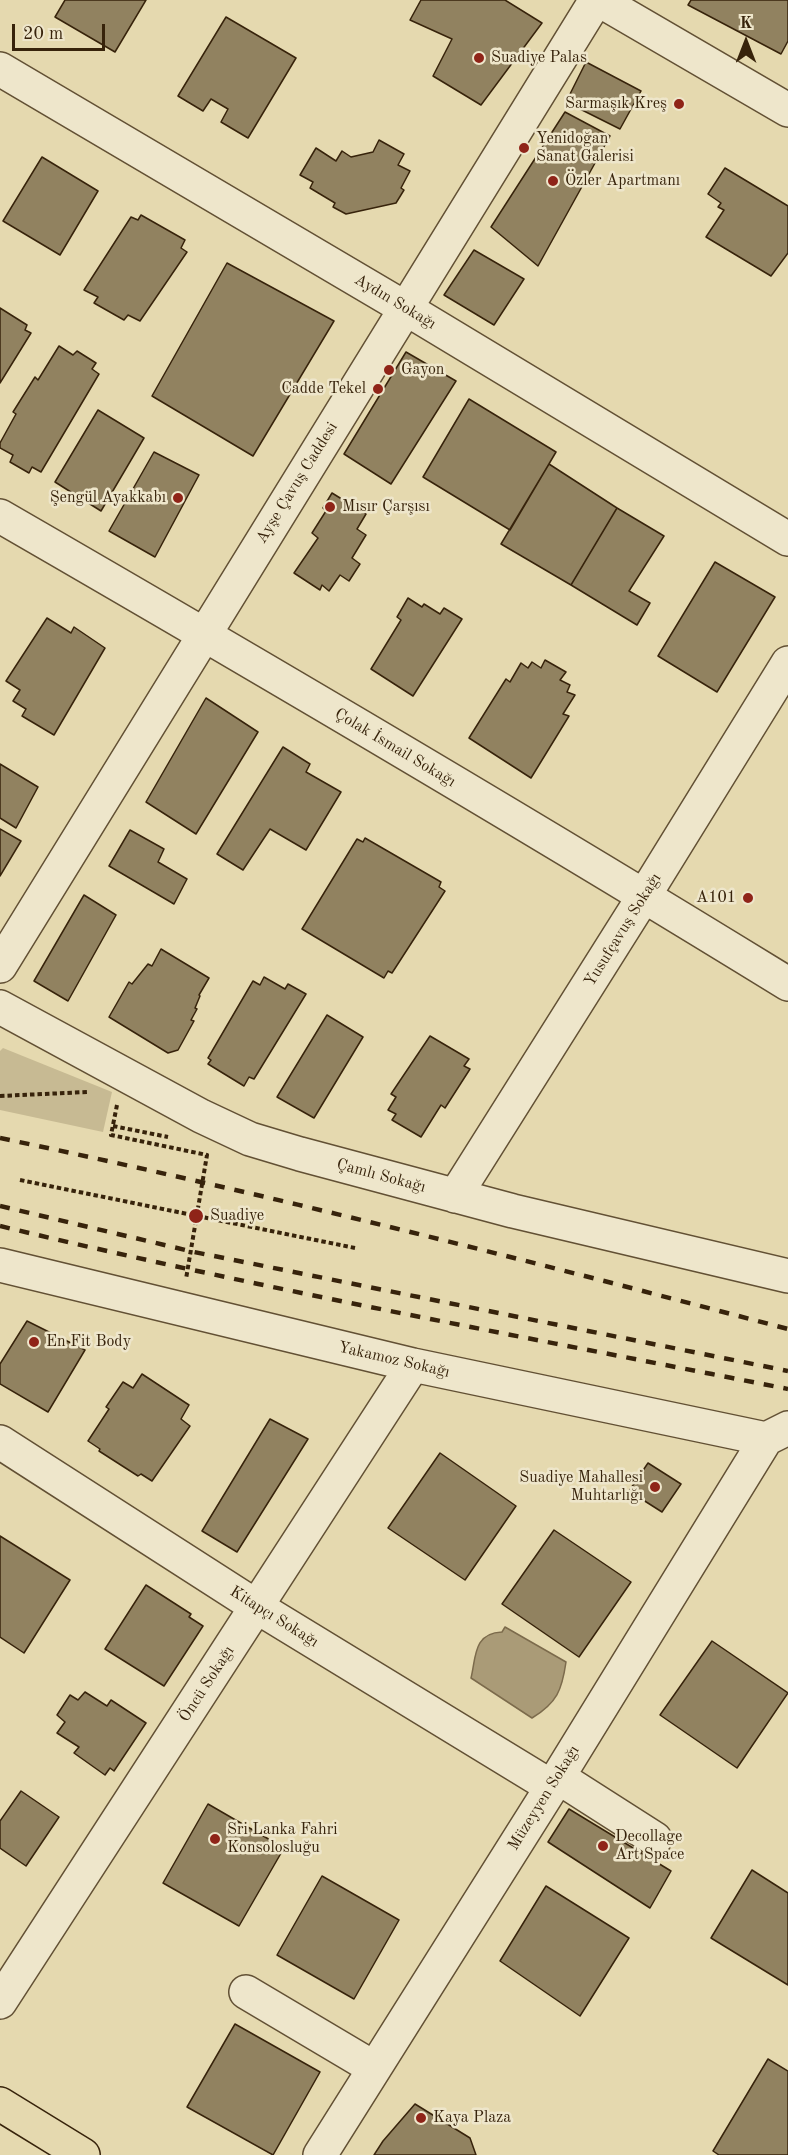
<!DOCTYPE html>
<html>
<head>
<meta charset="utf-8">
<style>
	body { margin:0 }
	#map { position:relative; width:788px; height:2155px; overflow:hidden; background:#e5d9af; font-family:"Old Standard TT",serif }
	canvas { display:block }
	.north { position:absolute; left:716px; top:12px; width:60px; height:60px; -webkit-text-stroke:4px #eee6cb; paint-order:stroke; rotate:0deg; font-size:16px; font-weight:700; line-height:24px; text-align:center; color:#37230b }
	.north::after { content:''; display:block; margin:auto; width:21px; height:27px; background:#37230b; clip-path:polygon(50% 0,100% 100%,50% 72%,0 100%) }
	.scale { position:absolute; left:12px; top:24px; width:93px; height:27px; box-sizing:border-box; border:3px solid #37230b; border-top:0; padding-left:8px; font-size:18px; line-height:21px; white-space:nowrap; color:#37230b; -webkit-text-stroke:4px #eee6cb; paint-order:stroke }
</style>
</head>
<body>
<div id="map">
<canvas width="788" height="2155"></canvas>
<div class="north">K</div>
<div class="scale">20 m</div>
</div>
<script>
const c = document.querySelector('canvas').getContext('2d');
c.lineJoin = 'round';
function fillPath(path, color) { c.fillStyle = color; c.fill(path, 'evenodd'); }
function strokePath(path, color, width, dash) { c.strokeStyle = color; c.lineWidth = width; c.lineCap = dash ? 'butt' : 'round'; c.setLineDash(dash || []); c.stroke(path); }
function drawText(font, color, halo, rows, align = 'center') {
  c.font = font + ' "Old Standard TT",serif'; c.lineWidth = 5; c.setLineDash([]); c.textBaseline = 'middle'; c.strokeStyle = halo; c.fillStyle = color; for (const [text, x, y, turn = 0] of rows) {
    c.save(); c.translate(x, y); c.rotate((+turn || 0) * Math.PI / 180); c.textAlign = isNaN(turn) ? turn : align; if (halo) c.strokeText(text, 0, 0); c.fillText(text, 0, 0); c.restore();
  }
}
fillPath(new Path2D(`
	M3,1048L112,1092L103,1132L0,1110V1051Z`), '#c7ba93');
const water = new Path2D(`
	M505,1627L566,1662C562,1690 557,1703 532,1718L471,1678C476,1658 473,1633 502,1632Z`);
fillPath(water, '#aa9b77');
strokePath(water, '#7c6b4c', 1.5);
const building = new Path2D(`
	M65,0H146L115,52L55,17Z
	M421,0H505L542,23L481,105L433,76L452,39L410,20Z
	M691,0H788V41L781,54L688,5Z
	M226,17L296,58L248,138L221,122L228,109L211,99L203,111L178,96Z
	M586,62L641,91L620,129L566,102Z
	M565,112L610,136L538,266L491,227Z
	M379,140L404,154L398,165L410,171L401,188L404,190L396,203L346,214L333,207L335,203L310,188L313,182L300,175L316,148L336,161L342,151L351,157L373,152Z
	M42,157L98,191L60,255L3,221Z
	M725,168L788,206V253L771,276L706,237L724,210L718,207L721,203L708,194Z
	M141,215L185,240L181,248L187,252L140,321L128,315L124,320L94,303L98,297L84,290L131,217L138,220Z
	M474,250L524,279L494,325L444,295Z
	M227,263L334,321L253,456L152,396Z
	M0,308L27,325L25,330L31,333L0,383Z
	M59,346L73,355L77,351L96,363L92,369L99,374L41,472L32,467L29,473L10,462L13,455L0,448V443L16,414L13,412L35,377L38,380Z
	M406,352L456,381L391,484L344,454Z
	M469,399L556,452L510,530L423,477Z
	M98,410L144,438L101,511L55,482Z
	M154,452L199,475L155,557L109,531Z
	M549,464L617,508L571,585L501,544Z
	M332,493L366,514L357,529L366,535L352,558L360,564L349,581L340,575L329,591L322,585L320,590L294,573L318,538L312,533L326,511L323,508Z
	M617,508L664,536L629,591L650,603L637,625L571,585Z
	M715,562L775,597L717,692L658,656Z
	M408,598L422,607L424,604L440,614L444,608L462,619L413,696L371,669L401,620L397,617Z
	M47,618L71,633L74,627L105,648L54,735L22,716L26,709L13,701L20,690L6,681Z
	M545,660L566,672L560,680L570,685L567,692L575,695L563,714L569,716L531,778L469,738L506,679L510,682L521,663L528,668L532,662L541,668Z
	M206,698L258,732L196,834L146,802Z
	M283,747L310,764L306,772L341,792L306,850L270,829L243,870L217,854Z
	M0,764L38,787L16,828L0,818Z
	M0,829L21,841L0,876Z
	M130,830L164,849L158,862L187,879L174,904L109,866Z
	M365,838L441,882L439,887L445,891L392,973L388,971L384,978L302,929L357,839L363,842Z
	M84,895L116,915L68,1001L34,981Z
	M161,949L209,978L199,995L200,996L195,1008L197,1009L191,1020L194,1021L178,1050L168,1053L109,1017L129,982L132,984L148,964L152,966Z
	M264,977L285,989L288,984L306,994L254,1079L249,1077L244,1086L208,1064L211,1060L208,1058L253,981L260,985Z
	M327,1015L363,1037L314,1118L277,1097Z
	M430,1036L469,1059L464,1066L470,1069L445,1108L441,1105L421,1137L392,1120L396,1114L388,1110L396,1097L391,1094Z
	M27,1321L85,1350L48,1412L0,1384V1364Z
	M142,1374L189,1405L181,1419L190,1426L152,1481L141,1474L138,1476L99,1451L100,1449L88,1441L109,1409L106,1407L123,1382L133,1388Z
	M270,1419L308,1439L237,1552L202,1531Z
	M440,1453L516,1506L465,1580L388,1528Z
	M648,1463L681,1484L662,1512L629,1491Z
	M554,1530L631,1582L579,1657L502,1604Z
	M0,1536L70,1580L24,1653L0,1637Z
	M146,1585L191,1614L189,1617L203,1626L164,1686L105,1649Z
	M712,1641L788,1693L737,1768L660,1715Z
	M85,1692L107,1706L111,1700L146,1723L114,1771L110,1768L105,1775L74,1753L79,1747L57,1733L65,1722L57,1715L70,1695L78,1700Z
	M21,1791L59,1817L26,1866L0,1848V1821Z
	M208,1804L284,1848L239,1926L163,1883Z
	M569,1809L671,1871L650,1908L548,1842Z
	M752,1870L788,1893V1985L711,1938Z
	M322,1876L399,1920L354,1999L277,1955Z
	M546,1886L629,1938L580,2016L500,1961Z
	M235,2024L320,2072L273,2155L187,2107Z
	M768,2059L788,2071V2155H719L713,2151Z
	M415,2104L470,2138L476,2155H374L383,2141Z`);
fillPath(building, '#918260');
strokePath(building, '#37230b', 1.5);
const minor = new Path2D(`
	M599,0L788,110
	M0,69L405,308L788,539
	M0,516C265,669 528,824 788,984
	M0,966L596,0
	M0,1007L201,1116L250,1139L300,1154L513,1211L788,1276
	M455,1196L644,896L788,663
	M0,1265L413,1365L766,1439L788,1428
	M0,1442L257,1607L552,1787
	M558,1777L655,1839
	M246,1992L374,2068
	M0,2002L413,1365
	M320,2155L558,1777L766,1439`);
const major = new Path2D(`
	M0,2104L83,2155`);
strokePath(minor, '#625034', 36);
strokePath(major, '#37230b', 36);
strokePath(new Path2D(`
	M0,1096L87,1092
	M117,1105L111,1135L207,1155L186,1279
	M113,1126L168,1137
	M20,1180L355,1248`), '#37230b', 4, [4.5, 3]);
strokePath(minor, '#eee6cb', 33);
strokePath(major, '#e5d9af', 33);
strokePath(new Path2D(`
	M0,1138C265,1193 526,1260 788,1329
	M0,1206L194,1252L788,1371
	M0,1226C261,1289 525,1337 788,1389`), '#37230b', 4.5, [10, 10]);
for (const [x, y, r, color] of [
	[479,58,6,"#8f2418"],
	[679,104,6,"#8f2418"],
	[524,148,6,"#8f2418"],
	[553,181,6,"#8f2418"],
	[389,370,6,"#8f2418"],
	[378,389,6,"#8f2418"],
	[178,498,6,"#8f2418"],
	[330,507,6,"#8f2418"],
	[748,898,6,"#8f2418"],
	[196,1216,8,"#8f2418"],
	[34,1342,6,"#8f2418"],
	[655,1487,6,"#8f2418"],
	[215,1839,6,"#8f2418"],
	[603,1846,6,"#8f2418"],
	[421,2118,6,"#8f2418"]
]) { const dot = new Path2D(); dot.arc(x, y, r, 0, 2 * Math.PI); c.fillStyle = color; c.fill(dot); strokePath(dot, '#eee6cb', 2); }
drawText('16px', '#37230b', '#eee6cb', [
	["Suadiye Palas",491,58],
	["Sarmaşık Kreş",667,104,"right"],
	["Yenidoğan",536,139],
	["Sanat Galerisi",536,157],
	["Özler Apartmanı",565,181],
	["Gayon",401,370],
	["Cadde Tekel",366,389,"right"],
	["Şengül Ayakkabı",166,498,"right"],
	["Mısır Çarşısı",342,507],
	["A101",736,898,"right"],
	["Suadiye",210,1216],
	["En Fit Body",46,1342],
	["Suadiye Mahallesi",643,1478,"right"],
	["Muhtarlığı",643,1496,"right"],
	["Sri Lanka Fahri",227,1830],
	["Konsolosluğu",227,1848],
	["Decollage",615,1837],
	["Art Space",615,1855],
	["Kaya Plaza",433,2118]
], 'left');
drawText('16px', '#37230b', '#eee6cb', [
	["Aydın Sokağı",395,302,31],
	["Ayşe Çavuş Caddesi",297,483,-58],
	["Çolak İsmail Sokağı",395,748,31],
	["Yusufçavuş Sokağı",623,930,-58],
	["Çamlı Sokağı",381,1176,15],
	["Yakamoz Sokağı",394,1360,13],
	["Kitapçı Sokağı",274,1617,32],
	["Öncü Sokağı",207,1684,-57],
	["Müzeyyen Sokağı",544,1798,-58]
]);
</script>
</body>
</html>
